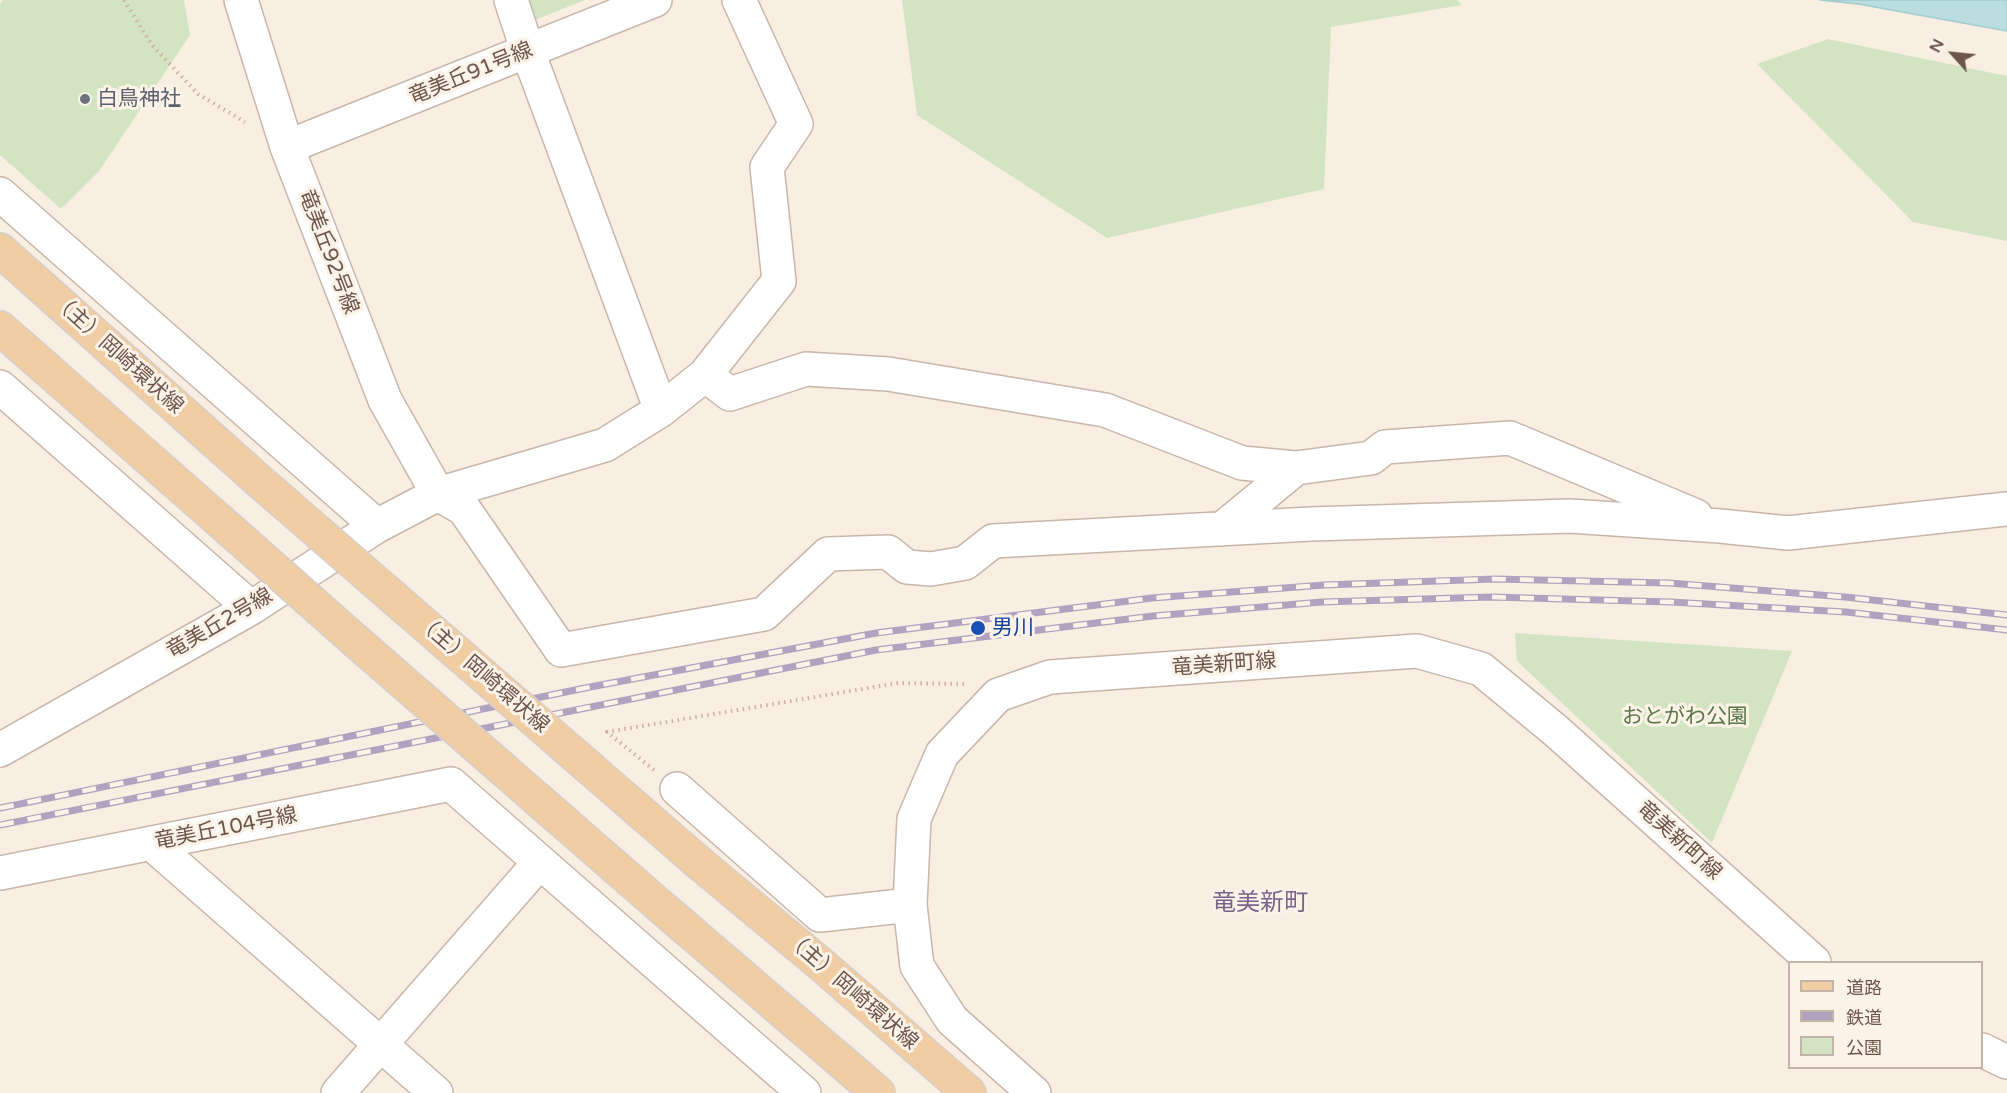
<!DOCTYPE html>
<html>
<head>
<meta charset="utf-8">
<style>
	body { margin:0 }
	#map { position:relative; width:2007px; height:1093px; overflow:hidden; background:#f9eee2; font-family:"Varela Round","Noto Sans JP",sans-serif }
	canvas { display:block }
	.legend { position:absolute; left:1788px; top:961px; width:195px; height:108px; box-sizing:border-box; background:#fcf3e8; border:2px solid #c3b4aa; margin:0; padding:8px 10px; list-style:none; font-size:18px; color:#6d554c }
	.legend li { display:flex; align-items:center; gap:12px; height:30px }
	.legend b { width:30px; border:2px solid #c3b4aa }
	.north { position:absolute; left:1923px; top:24px; width:60px; height:60px; -webkit-text-stroke:4px #fcf3e8; paint-order:stroke; rotate:297deg; font-size:16px; font-weight:700; line-height:24px; text-align:center; color:#6d554c }
	.north::after { content:''; display:block; margin:auto; width:21px; height:27px; background:#6d554c; clip-path:polygon(50% 0,100% 100%,50% 72%,0 100%) }
</style>
</head>
<body>
<div id="map">
<canvas width="2007" height="1093"></canvas>
<ul class="legend">
<li><b style="height:8px;background:#f0cda2"></b>道路</li>
<li><b style="height:8px;background:#b1a3c0"></b>鉄道</li>
<li><b style="height:16px;background:#d3e4c3"></b>公園</li>
</ul>
<div class="north">N</div>
</div>
<script>
const c = document.querySelector('canvas').getContext('2d');
c.lineJoin = 'round';
function fillPath(path, color) { c.fillStyle = color; c.fill(path, 'evenodd'); }
function strokePath(path, color, width, dash) { c.strokeStyle = color; c.lineWidth = width; c.lineCap = dash ? 'butt' : 'round'; c.setLineDash(dash || []); c.stroke(path); }
function drawText(font, color, halo, rows, align = 'center') {
  c.font = font + ' "Varela Round","Noto Sans JP",sans-serif'; c.lineWidth = 6; c.setLineDash([]); c.textBaseline = 'middle'; c.strokeStyle = halo; c.fillStyle = color; for (const [text, x, y, turn = 0] of rows) {
    c.save(); c.translate(x, y); c.rotate((+turn || 0) * Math.PI / 180); c.textAlign = isNaN(turn) ? turn : align; if (halo) c.strokeText(text, 0, 0); c.fillText(text, 0, 0); c.restore();
  }
}
fillPath(new Path2D(`
	M3,0H184L190,35L99,171L61,209L0,155V4Z
	M527,0H585L535,20Z
	M902,0H1457L1462,5L1331,27L1324,189L1107,238L917,115Z
	M1828,39L2007,76V241L1913,222L1757,64Z
	M1515,633L1792,651L1712,843L1517,661Z`), '#d3e4c3');
const water = new Path2D(`
	M1820,0H2007V31L1858,4Z`);
fillPath(water, '#badddf');
strokePath(water, '#a1ccd0', 1.5);
const minor = new Path2D(`
	M241,0L287,147L385,400L438,494
	M511,0L528,52L661,410
	M287,147L655,0
	M0,194L377,526
	M705,375L730,394L806,369L888,374L1105,410L1242,463L1296,468
	M0,387L251,608
	M438,494L464,509L561,650L764,614L828,554L888,552L907,567L931,569L965,563L993,541L1311,524L1570,516L1720,526L1788,533L2007,509
	M1222,529L1296,468L1371,458L1385,447L1510,438L1696,516
	M0,750L251,608L377,526L438,494L605,445L661,410L705,375L779,281L767,167L796,124L739,0
	M677,789L820,915L910,905
	M151,843L436,1093
	M0,873L451,784L804,1093
	M338,1093L540,862`);
const tertiary = new Path2D(`
	M1982,1050L2007,1062
	M1034,1093L952,1020L917,966L910,905L914,819L942,754L998,695L1050,677L1417,651L1481,669L1555,730L1814,962`);
const primary = new Path2D(`
	M0,250L258,480
	M0,328L221,522
	M698,862L823,966L969,1093
	M660,906L878,1093`);
strokePath(minor, '#c8b6ab', 36);
strokePath(tertiary, '#c8b6ab', 36);
strokePath(primary, '#d6cfcd', 36);
strokePath(new Path2D(`
	M124,0L152,45L198,94L245,122
	M654,770L607,732L898,683L965,684`), '#cfb0a1', 4, [1.5, 4.5]);
strokePath(minor, '#fff', 33);
strokePath(tertiary, '#fff', 33);
strokePath(primary, '#f0cda2', 33);
const rail = new Path2D(`
	M0,808L585,688L876,633L1152,598L1324,585L1495,579L1669,583L1845,597L2007,615
	M0,825L876,650L1153,616L1322,602L1491,597L1671,602L1846,612L2007,630`);
strokePath(rail, '#b1a3c0', 7);
strokePath(rail, '#fcf3e8', 4.5, [14]);
const primaryBridge = new Path2D(`
	M258,480L698,862
	M221,522L358,643L660,906`);
strokePath(primaryBridge, '#d6cfcd', 36, []);
strokePath(primaryBridge, '#f0cda2', 33);
for (const [x, y, r, color] of [
	[85,99,6,"#6b7280"],
	[978,628,8,"#1a4fb4"]
]) { const dot = new Path2D(); dot.arc(x, y, r, 0, 2 * Math.PI); c.fillStyle = color; c.fill(dot); strokePath(dot, '#fcf3e8', 2); }
drawText('21px', '#6d554c', '#fcf3e8', [
	["竜美丘91号線",471,74,-22],
	["竜美丘92号線",328,252,69],
	["（主）岡崎環状線",117,354,42],
	["竜美丘2号線",220,624,-30],
	["竜美新町線",1224,665,-4],
	["（主）岡崎環状線",482,674,41],
	["竜美丘104号線",226,829,-11],
	["竜美新町線",1679,841,42],
	["（主）岡崎環状線",851,991,41]
]);
drawText('21px', '#5b616d', '#fcf3e8', [
	["白鳥神社",97,99]
], 'left');
drawText('21px', '#164399', '#fcf3e8', [
	["男川",992,628]
], 'left');
drawText('21px', '#5a7849', '#fcf3e8', [
	["おとがわ公園",1685,717]
]);
drawText('24px', '#7a648a', '#fcf3e8', [
	["竜美新町",1260,904]
]);
</script>
</body>
</html>
